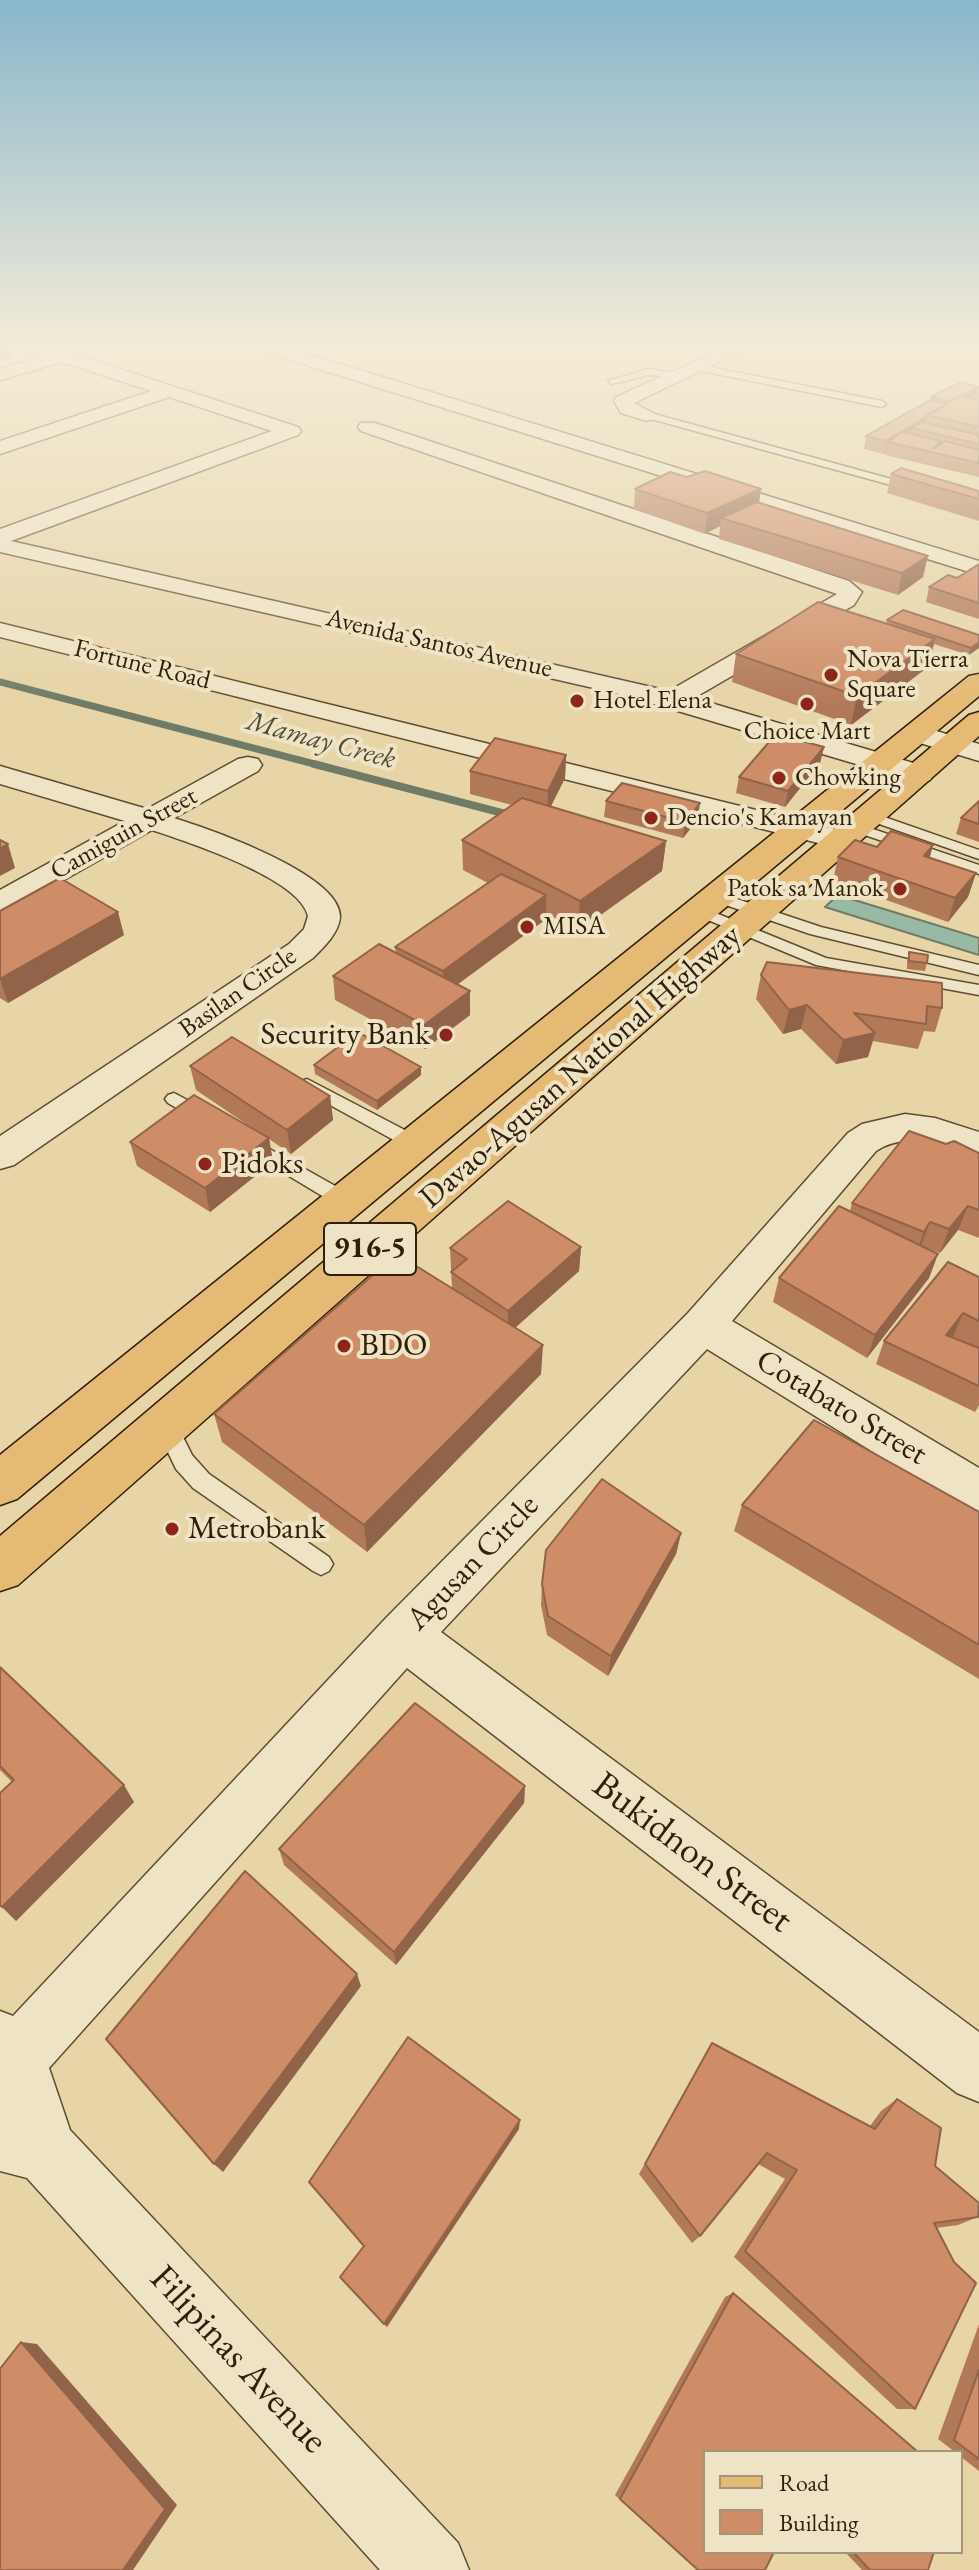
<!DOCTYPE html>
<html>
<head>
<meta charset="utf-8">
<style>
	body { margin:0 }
	#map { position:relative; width:979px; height:2570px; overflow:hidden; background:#e7d4a7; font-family:"EB Garamond",serif }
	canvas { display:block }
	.legend { position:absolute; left:703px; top:2450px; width:260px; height:104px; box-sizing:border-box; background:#efe3c6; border:2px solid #a3957a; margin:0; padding:10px 14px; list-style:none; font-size:24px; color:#311f08 }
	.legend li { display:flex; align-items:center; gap:16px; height:40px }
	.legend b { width:40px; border:2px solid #a3957a }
</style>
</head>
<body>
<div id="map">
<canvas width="979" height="2570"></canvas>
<ul class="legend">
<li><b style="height:10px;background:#e4ba74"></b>Road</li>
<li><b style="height:22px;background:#cf8d67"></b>Building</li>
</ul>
</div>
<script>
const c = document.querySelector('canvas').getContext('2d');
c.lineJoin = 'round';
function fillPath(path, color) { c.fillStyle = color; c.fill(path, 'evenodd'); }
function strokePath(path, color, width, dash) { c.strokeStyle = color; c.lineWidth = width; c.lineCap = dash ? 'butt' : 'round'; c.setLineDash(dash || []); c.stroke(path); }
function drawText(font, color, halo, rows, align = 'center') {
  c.font = font + ' "EB Garamond",serif'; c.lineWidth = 8; c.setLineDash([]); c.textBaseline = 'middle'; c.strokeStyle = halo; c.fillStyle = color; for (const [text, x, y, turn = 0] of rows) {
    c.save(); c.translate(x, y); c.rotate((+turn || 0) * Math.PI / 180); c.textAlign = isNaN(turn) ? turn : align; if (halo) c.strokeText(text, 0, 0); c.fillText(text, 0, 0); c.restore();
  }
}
const water = new Path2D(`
	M838,895L979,938V955L825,907Z`);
fillPath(water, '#98b9a3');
strokePath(water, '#6f7b65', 2);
strokePath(new Path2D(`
	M0,682L322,766`), '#6f7b65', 7);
strokePath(new Path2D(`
	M314,764L514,816`), '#6f7b65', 8);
const service = new Path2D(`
	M695,364L882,401L886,404L882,407L692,369Z
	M648,369L682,374L678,377L648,375L612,384L608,381Z
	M647,412L917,486L918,488L909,490L644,417Z
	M820,811L979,865V874L815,818V812Z
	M870,812L979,850V859L865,819V813Z
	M719,893L821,927L979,965V975L810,934L714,901V895Z
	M701,907L826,958L979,985V995L816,965L696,915L693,912Z
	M307,1079L422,1139L425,1144L416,1150L410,1149L301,1089L298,1085L301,1081Z
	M174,1093L211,1113L214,1117L211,1121H199L168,1103L165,1099L168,1095Z
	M250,1138L353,1196L355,1201L353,1206H339L244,1149L241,1144Z
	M166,1416L174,1419L192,1455L209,1474L329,1557L333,1564L329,1571L321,1575L313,1571L193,1488L176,1469L155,1425L158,1419Z`);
const minor = new Path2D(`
	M26,347H52L298,427L301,431L298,435L11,541L669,691L837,594L361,431L358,427L361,423H375L849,581L862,592L854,605L694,698L930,768L934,774L930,780L920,783L624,695L0,552V529L272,431L169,397L0,454V441L151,391L62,362L0,380V369L44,356Z
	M258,347H285L979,561V575L261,351Z
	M727,347H750L634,403L657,415L654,419L647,421L621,413L614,401L616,397Z
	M0,623L853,834L857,840L853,846L842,849L0,637Z
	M917,725L979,744V761L907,739L903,733L907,727Z
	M248,757L258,759L262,765L258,771L174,818C209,829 341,874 340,917C339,933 323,948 313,958L14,1165L0,1169V1136L289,944L304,929L308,916C300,878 187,842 152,830L11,910L0,913V890L125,821L0,784V766L147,809L238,759Z
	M905,1114L935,1118L979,1132V1159C943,1149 910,1129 876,1151L732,1321L979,1468V1513L962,1507L707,1349L441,1632L979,2032V2102L957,2093L407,1668L49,2068L70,2130L458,2543L469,2570H380L27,2178L0,2171V2011L13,2016L386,1618L688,1313L848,1133L862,1124Z`);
const primary = new Path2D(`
	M979,674V696L17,1499L0,1505V1455L969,676Z
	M979,712V736L18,1585L0,1591V1536L969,715Z`);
strokePath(service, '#5e4c30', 3);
strokePath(minor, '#5e4c30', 3);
strokePath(primary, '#311f08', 3);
fillPath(service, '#efe3c6');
fillPath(minor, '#efe3c6');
fillPath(primary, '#e4ba74');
fillPath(new Path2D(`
	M979,393V477L885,455L886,453L884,454L864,449L866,436L931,400V397Z
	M891,474L979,491V521L887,493Z
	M687,477L761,489L759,502L923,577L898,595L719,539L720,526L705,534L634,509L635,489Z
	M979,564V619L926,602L929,587L957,578Z
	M887,620L979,635L969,655L934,644L928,667L851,725L732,682L736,654L886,624Z
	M824,747L820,763L785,807L736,793L739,777Z
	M566,755L565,778L551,806L666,841L662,871L578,931L546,913V919L457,985L470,1015L425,1049L335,1000L333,976L396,953L395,947L488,883L463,870L462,840L512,805L470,794V771Z
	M606,801L698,819L683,838L604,817Z
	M979,801V842L956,834L961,818Z
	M933,845L930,857L976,873L968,897L948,922L833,881L838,857L877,847Z
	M0,911L124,935L8,1003L0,998Z
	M909,952L927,963L925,971L907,969V961Z
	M761,975L942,1008L935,1032L924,1031L918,1049L873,1041L868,1057L836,1064L801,1029L783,1034L756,999Z
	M314,1065L421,1067V1075L377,1110L315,1074Z
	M190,1066L330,1096L333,1120L291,1154L269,1139L273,1162L210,1212L137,1166L130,1142L258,1132L196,1090Z
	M946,1144L979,1153V1238L958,1230L940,1253L921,1246L938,1254L929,1278L867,1358L773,1302L779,1278L850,1211L852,1203Z
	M581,1247L579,1271L515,1328L541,1374L367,1552L222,1442L214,1414L452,1288L450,1248Z
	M979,1277V1405L975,1412L876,1364L884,1341Z
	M742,1505L979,1512V1679L734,1531Z
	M681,1533L676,1554L608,1676L547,1635L541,1605L542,1584Z
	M0,1667L134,1802L16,1921L12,1782L0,1770Z
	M525,1786L524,1803L396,1965L284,1865L279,1849Z
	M712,2043L870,2126L881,2111L897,2099L935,2166L978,2217L958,2225L936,2228L915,2409H897L734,2257L785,2179L758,2164L700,2236L692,2243L639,2174Z
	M733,2293L705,2452L765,2570H697L615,2495L725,2297Z
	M979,2324V2471L961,2457V2452H955L938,2439Z
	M845,2552H934L928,2570H862Z`), '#b27959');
fillPath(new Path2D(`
	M0,347H15V349L12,350L14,357L0,361Z
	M979,387L976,399L950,402Z
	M927,416L924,429L912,428L910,437L888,442L886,453L884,454L886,441Z
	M761,489L758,509L721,518L720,526L705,534L707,513Z
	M928,556L923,577L898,595L902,573Z
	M935,639L928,667L851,725L857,696Z
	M979,642V648L969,655L971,648Z
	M824,747L820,763L785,807L788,791Z
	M566,755L565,778L547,814L548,791Z
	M700,803L698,819L683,838L685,822Z
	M666,841L662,871L578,931L580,901Z
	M8,844L15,868L0,876V849Z
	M933,845L926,869L924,856Z
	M976,873L968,897L948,922L955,898Z
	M546,895V919L443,995V971Z
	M118,912L124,935L8,1003L0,979Z
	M470,991V1015L425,1049L424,1025Z
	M807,1005L801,1029L783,1034L789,1010Z
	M875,1033L868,1057L836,1064L843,1040Z
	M421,1067V1075L377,1110V1101Z
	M330,1096L333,1120L291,1154L287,1130Z
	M269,1138L273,1162L210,1212L205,1188Z
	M968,1206L958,1230L940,1253L949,1229Z
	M930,1222L921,1246L915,1256L924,1232Z
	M581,1247L579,1271L508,1334V1311Z
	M938,1254L929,1278L867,1358L875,1335Z
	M963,1313L953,1337L936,1358L946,1335Z
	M543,1345L541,1374L367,1552L364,1525Z
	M681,1533L676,1554L608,1676L611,1656Z
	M124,1785L134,1802L16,1921L2,1907Z
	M525,1786L524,1803L396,1965L394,1952Z
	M357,1974L361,1986L223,2172L214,2164Z
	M520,2120L519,2129L387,2327L384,2324Z
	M21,2342L37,2344L177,2505L133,2570H123Z`), '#916348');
const building = new Path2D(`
	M961,382L979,387L950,402L931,397Z
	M979,393V400L969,398Z
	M959,396L979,400V427L927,415Z
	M930,400L947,404L886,441L866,436Z
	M922,422L979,435V444L912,428Z
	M902,432L941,441L933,449L945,441L979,450V463L888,442Z
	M901,468L979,491V499L891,474Z
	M705,471L761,489L707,513L635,489L670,472L687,477Z
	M757,502L928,556L902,573L721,518Z
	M979,564V603L929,587L948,575L957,578Z
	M818,602L935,639L857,696L736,654Z
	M903,610L979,635V642L971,648L887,620Z
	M776,734L824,747L788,791L739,777Z
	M495,738L566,755L548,791L470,771Z
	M622,783L700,803L685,822L606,801Z
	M522,798L666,841L580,901L462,840Z
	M979,801V824L961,818Z
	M891,831L933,845L924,856L976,873L955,898L838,857L855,840L877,847Z
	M0,840L8,844L0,849Z
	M501,874L546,895L443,971L395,947Z
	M60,878L118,912L0,979V911Z
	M379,944L470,991L424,1025L333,976Z
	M909,952L928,955L927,963L909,961Z
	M767,962L942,983V1008L927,1006L926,1024L854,1013L875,1033L843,1040L807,1005L789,1010L761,975Z
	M358,1032L421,1067L377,1101L314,1065Z
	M232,1037L330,1096L287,1130L190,1066Z
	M194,1095L269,1138L205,1188L130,1142Z
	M909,1131L946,1144L954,1141L979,1153V1210L968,1206L949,1229L930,1222L924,1232L852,1203Z
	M508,1201L581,1247L508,1311L451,1272L467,1259L450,1248Z
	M839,1206L938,1254L875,1335L779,1278Z
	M397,1254L543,1345L364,1525L214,1414Z
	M948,1262L979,1277V1321L963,1313L946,1335L979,1348V1386L884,1341Z
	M814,1420L979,1512V1645L742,1505Z
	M602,1479L681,1533L611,1656L548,1616L542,1584L546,1550Z
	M0,1667L124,1785L2,1907L0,1905V1793L14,1780L0,1766Z
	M415,1703L525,1786L394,1952L279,1849Z
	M245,1871L357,1974L214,2164L106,2039Z
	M408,2037L520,2120L384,2324L340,2277L364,2246L309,2182Z
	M712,2043L875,2129L897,2099L941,2128L935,2166L979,2203L978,2217L934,2223L954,2262L976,2283L915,2409L745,2251L797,2170L767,2153L700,2236L645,2164Z
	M733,2293L918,2452H705V2552H774L765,2570H698L620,2499Z
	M21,2342L165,2509L123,2570H0V2369Z
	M979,2370V2459L954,2440Z
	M853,2552H934L928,2570H870Z`);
fillPath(building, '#cf8d67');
strokePath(building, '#916348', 2);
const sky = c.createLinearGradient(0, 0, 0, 707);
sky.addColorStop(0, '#88b6cc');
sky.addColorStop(0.49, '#f4ecd7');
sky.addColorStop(1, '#f4ecd700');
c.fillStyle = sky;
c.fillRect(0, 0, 979, 707);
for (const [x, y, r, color] of [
	[831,675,8,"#8f2418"],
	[577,701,8,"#8f2418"],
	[807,704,8,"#8f2418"],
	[779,778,8,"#8f2418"],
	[651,818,8,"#8f2418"],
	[900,889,8,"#8f2418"],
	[527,927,8,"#8f2418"],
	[446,1035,8,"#8f2418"],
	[205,1164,8,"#8f2418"],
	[344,1346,8,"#8f2418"],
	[172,1529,8,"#8f2418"]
]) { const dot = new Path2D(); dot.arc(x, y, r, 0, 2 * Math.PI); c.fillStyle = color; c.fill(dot); strokePath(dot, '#efe3c6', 3); }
drawText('26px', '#311f08', '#efe3c6', [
	["Avenida Santos Avenue",439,644,13],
	["Fortune Road",142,665,14],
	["Camiguin Street",124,834,-29],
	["Basilan Circle",238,993,-35]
]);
drawText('26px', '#311f08', '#efe3c6', [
	["Nova Tierra",847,660],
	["Square",847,690],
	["Hotel Elena",593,701],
	["Choice Mart",807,732,"center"],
	["Chowking",795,778],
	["Dencio's Kamayan",667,818],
	["Patok sa Manok",884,889,"right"],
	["MISA",543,927]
], 'left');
drawText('italic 28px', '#504d36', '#efe3c6', [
	["Mamay Creek",321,741,15]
]);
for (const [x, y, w] of [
	[370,1249,92]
]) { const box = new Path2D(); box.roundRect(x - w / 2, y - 26, w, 52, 6); c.fillStyle = '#efe3c6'; c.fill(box); strokePath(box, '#311f08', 2); }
drawText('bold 30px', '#311f08', null, [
	["916-5",370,1249]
]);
drawText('32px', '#311f08', '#efe3c6', [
	["Security Bank",430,1035,"right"],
	["Pidoks",221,1164],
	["BDO",360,1346],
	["Metrobank",188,1529]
], 'left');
drawText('32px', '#311f08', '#efe3c6', [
	["Davao-Agusan National Highway",581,1067,-41],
	["Cotabato Street",841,1408,31],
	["Agusan Circle",473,1563,-46]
]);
drawText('38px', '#311f08', '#efe3c6', [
	["Bukidnon Street",692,1853,37],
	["Filipinas Avenue",238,2360,47]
]);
</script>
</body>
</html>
